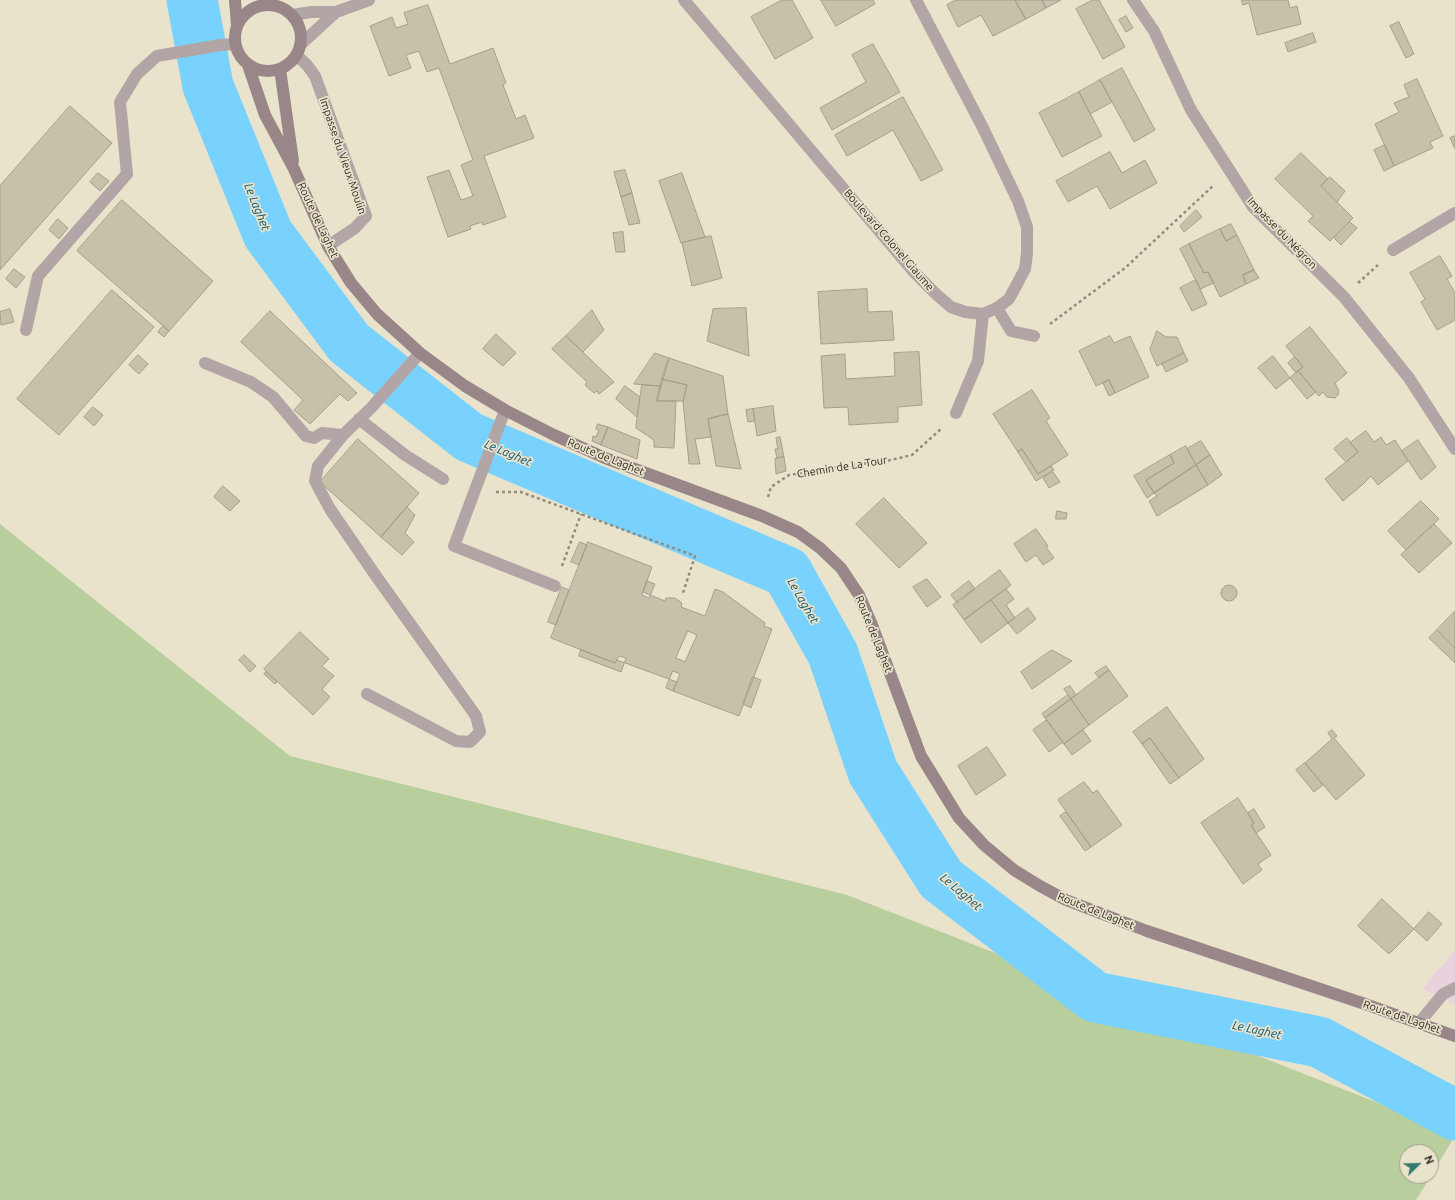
<!DOCTYPE html>
<html>
<head>
<meta charset="utf-8">
<style>
	body { margin:0 }
	#map { position:relative; width:1455px; height:1200px; overflow:hidden; background:#eae3cc; font-family:Ubuntu,sans-serif }
	canvas { display:block }
	.north { position:absolute; left:1399px; top:1144px; width:40px; height:40px; box-sizing:border-box; background:#eae3cc; border:1px solid #9e9987; border-radius:50%; rotate:67deg; font-size:11px; font-weight:700; line-height:16px; text-align:center; color:#2b2920 }
	.north::after { content:''; display:block; margin:auto; width:14px; height:18px; background:#357a6d; clip-path:polygon(50% 0,100% 100%,50% 72%,0 100%) }
</style>
</head>
<body>
<div id="map">
<canvas width="1455" height="1200"></canvas>
<div class="north">N</div>
</div>
<script>
const c = document.querySelector('canvas').getContext('2d');
c.lineJoin = 'round';
function fillPath(path, color) { c.fillStyle = color; c.fill(path, 'evenodd'); }
function strokePath(path, color, width, dash) { c.strokeStyle = color; c.lineWidth = width; c.lineCap = dash ? 'butt' : 'round'; c.setLineDash(dash || []); c.stroke(path); }
function drawText(font, color, halo, rows, align = 'center') {
  c.font = font + ' Ubuntu,sans-serif'; c.lineWidth = 3.5; c.setLineDash([]); c.textBaseline = 'middle'; c.strokeStyle = halo; c.fillStyle = color; for (const [text, x, y, turn = 0] of rows) {
    c.save(); c.translate(x, y); c.rotate((+turn || 0) * Math.PI / 180); c.textAlign = isNaN(turn) ? turn : align; if (halo) c.strokeText(text, 0, 0); c.fillText(text, 0, 0); c.restore();
  }
}
fillPath(new Path2D(`
	M1455,950V1004L1422,989Z`), '#e9d2dd');
fillPath(new Path2D(`
	M0,524L290,756L847,895L1455,1133V1136L1431,1175V1152H1407V1176H1431L1416,1200H0Z`), '#b8ce9d');
strokePath(new Path2D(`
	M192,0L208,86L268,234L349,343L469,437L787,572L833,654L873,772L941,879L1095,997L1319,1042L1455,1115`), '#79d2fe', 51);
const building = new Path2D(`
	M782,0H792L813,38L775,59L751,17Z
	M821,0H873L875,4L836,26Z
	M956,0H1015L1026,19L993,36L981,15L958,27L947,5Z
	M1015,0H1042L1046,8L1026,19Z
	M1042,0H1061L1046,8Z
	M1093,0H1099L1125,47L1103,59L1076,9Z
	M1242,0H1288L1290,8L1297,6L1301,24L1257,35L1249,3L1243,5Z
	M428,5L450,64L493,48L506,83L503,85L516,119L525,115L534,138L484,156L506,217L483,225L482,222L470,226L471,229L448,237L427,177L449,170L461,200L473,196L461,165L473,160L439,68L427,72L419,51L406,55L411,68L389,76L370,26L392,17L396,28L408,24L404,13Z
	M1126,16L1133,28L1126,32L1119,20Z
	M1399,22L1414,54L1406,58L1390,26Z
	M1313,33L1316,42L1288,52L1285,43Z
	M873,44L900,92L832,130L820,108L866,82L852,55Z
	M1122,68L1155,130L1134,142L1100,80Z
	M1417,79L1443,136L1430,142L1433,148L1394,166L1375,124L1399,112L1394,103L1409,97L1404,85Z
	M1100,80L1112,102L1090,114L1079,92Z
	M1079,92L1102,136L1062,157L1039,113Z
	M903,97L943,170L921,181L893,130L847,156L835,135Z
	M70,106L112,143L0,270V186Z
	M1455,136V149L1450,138Z
	M1385,145L1394,166L1384,171L1374,150Z
	M1110,152L1122,173L1145,160L1157,183L1110,209L1097,186L1068,202L1056,181Z
	M1301,153L1328,179L1321,186L1353,218L1330,241L1308,221L1313,216L1275,179Z
	M625,170L632,193L621,197L614,172Z
	M98,173L109,181L100,191L90,182Z
	M682,173L705,237L681,243L659,181Z
	M1330,177L1345,191L1337,202L1321,186Z
	M632,193L640,223L629,225L621,197Z
	M122,200L213,281L169,331L77,251Z
	M1196,210L1202,217L1184,232L1180,226Z
	M58,219L68,228L59,239L49,230Z
	M1350,222L1357,228L1341,245L1334,238Z
	M1231,224L1237,235L1226,241L1220,229Z
	M1220,229L1226,241L1237,235L1254,270L1243,275L1246,284L1220,297L1208,272L1204,273L1189,244Z
	M623,232L625,252H616L613,233Z
	M711,236L722,278L692,286L682,243Z
	M1189,244L1204,273L1208,272L1214,283L1200,289L1180,249Z
	M1440,256L1452,276L1447,279L1455,293V320L1437,330L1421,302L1425,299L1410,273Z
	M14,269L25,277L16,288L6,279Z
	M1254,270L1259,278L1246,284L1243,275Z
	M1196,280L1207,304L1192,311L1180,288Z
	M867,289L868,312L892,311L894,340L821,344L818,292Z
	M112,290L154,327L59,435L17,399Z
	M746,308L749,356L707,341L713,309Z
	M10,309L14,322L1,325L0,312Z
	M592,310L604,330L583,352L566,336Z
	M270,311L357,393L348,401L340,394L310,424L294,410L303,400L241,342Z
	M163,326L169,331L164,337L158,332Z
	M1310,327L1347,373L1335,383L1339,391L1338,395L1335,398L1327,397L1323,392L1319,396L1298,371L1303,367L1286,346Z
	M1157,331L1166,337H1177L1184,353L1157,366L1150,350Z
	M496,334L516,353L503,366L483,349Z
	M566,336L614,382L599,394L597,391L594,393L585,385L587,382L552,349Z
	M1110,336L1114,343L1130,336L1149,377L1115,393L1109,380L1096,386L1079,351Z
	M919,352L922,405L898,407V422L849,425L848,407L824,408L821,356L845,354L846,379L895,376L894,353Z
	M655,353L669,358L661,386L634,384Z
	M1184,353L1188,361L1166,372L1162,364Z
	M138,355L148,364L139,374L129,365Z
	M1273,356L1290,378L1276,389L1258,368Z
	M1295,357L1303,367L1296,373L1288,363Z
	M669,358L723,376L728,414L708,419L711,437L695,439L700,464H689L683,401L687,385L662,379Z
	M1298,371L1316,392L1307,399L1290,378Z
	M662,379L687,385L683,401H657Z
	M1109,380L1115,393L1109,396L1103,383Z
	M642,385L661,386L657,401H676L674,448L654,447V440L636,428Z
	M625,386L640,397L637,417L616,399Z
	M1032,390L1050,418L1046,421L1068,455L1038,474L1022,449L1018,452L993,414Z
	M773,406L776,431L757,436L753,409Z
	M93,407L103,415L94,426L84,417Z
	M753,409L755,421L748,422L746,410Z
	M728,414L741,469L716,466L708,419Z
	M598,424L608,427L601,445L592,441L593,436L596,437L599,430L596,429Z
	M608,427L640,440L637,459L601,445Z
	M1366,431L1374,442L1381,437L1386,445L1395,440L1408,461L1378,485L1371,476L1362,485L1343,501L1325,479L1358,452L1350,443Z
	M780,437L784,457L777,458L775,449H778L776,438Z
	M1347,438L1358,452L1346,462L1334,449Z
	M358,439L419,493L381,537L320,482Z
	M1418,440L1436,467L1421,480L1402,451Z
	M1201,441L1210,455L1196,465L1187,449Z
	M1186,446L1196,465L1154,493L1146,480L1174,463L1170,455Z
	M1022,449L1038,474L1051,466L1054,470L1036,481L1018,452Z
	M1170,455L1174,463L1146,480L1154,493L1147,498L1134,476Z
	M1210,455L1222,475L1208,485L1196,465Z
	M784,457L786,471L776,474L775,459Z
	M1196,465L1208,485L1157,516L1149,501L1157,496L1154,493Z
	M1053,472L1060,482L1049,488L1043,478Z
	M223,486L240,501L230,511L214,497Z
	M884,498L927,543L899,568L856,524Z
	M1421,501L1439,519L1406,550L1388,531Z
	M407,507L415,515L405,533L414,542L402,555L381,537Z
	M1057,511L1067,513L1066,519H1056Z
	M1434,524L1452,543L1419,573L1401,555Z
	M1036,529L1048,546L1046,547L1054,558L1043,565L1036,555L1026,562L1014,544Z
	M580,542L587,545L579,565L571,562Z
	M588,542L652,567L643,592L665,601L666,598H675L682,603L681,607L705,616L715,589L723,592L765,623L764,626L772,629L739,716L673,691L677,682L617,660L615,663L551,638Z
	M1000,570L1011,585L964,620L953,605Z
	M927,579L941,597L927,607L913,587Z
	M647,581L655,584L649,598L642,595Z
	M969,581L975,589L957,603L951,595Z
	M1221 593a8 8 0 1 1 16 0a8 8 0 1 1-16 0Z
	M562,587L569,590L556,625L548,622Z
	M1006,589L1014,599L1006,605L1015,618L1008,623L991,600Z
	M991,600L1008,623L981,643L964,620Z
	M1028,608L1036,619L1017,634L1008,623Z
	M1455,611V648L1437,630Z
	M1437,630L1455,648V663L1429,638Z
	M688,631L697,635L685,662L676,658Z
	M300,632L329,659L322,666L334,676L322,689L330,697L313,715L264,669Z
	M581,650L615,663L619,656L626,658L621,672L579,656Z
	M1052,650L1072,661L1032,689L1021,672Z
	M244,655L256,666L250,672L239,660Z
	M1106,666L1109,670L1099,678L1095,673Z
	M1109,670L1128,696L1089,725L1071,699Z
	M673,671L680,674L673,691L666,688Z
	M266,672L277,682L275,684L264,674Z
	M753,677L761,680L751,708L743,704Z
	M1070,686L1076,695L1071,699L1064,689Z
	M1068,695L1071,699L1045,718L1042,714Z
	M1071,699L1089,725L1064,744L1045,718Z
	M1167,707L1204,759L1179,778L1150,738L1142,744L1133,732Z
	M1047,720L1063,742L1049,752L1033,730Z
	M1083,730L1091,741L1072,755L1064,744Z
	M1332,730L1337,736L1334,738L1365,775L1336,800L1305,763L1332,739L1328,733Z
	M1150,738L1179,778L1170,784L1142,744Z
	M987,747L1006,775L976,795L958,766Z
	M1305,763L1323,785L1314,792L1296,770Z
	M1084,782L1093,793L1097,790L1122,825L1091,847L1058,800Z
	M1238,798L1254,823L1251,825L1271,855L1258,864L1262,870L1243,884L1201,823Z
	M1254,809L1265,827L1256,833L1251,825L1254,823L1248,813Z
	M1066,812L1091,847L1085,851L1060,816Z
	M1382,899L1414,929L1389,954L1358,926Z
	M1429,912L1442,924L1427,941L1414,929Z`);
fillPath(building, '#c7c1aa');
strokePath(building, '#a59f89', 1);
strokePath(new Path2D(`
	M1358,283L1378,265
	M1050,324L1125,268L1214,185
	M496,492H521L695,556L683,593
	M768,497L771,487L789,475L857,464L882,462L912,455L942,428
	M562,566L581,514`), '#918c7b', 2.5, [3, 3]);
strokePath(new Path2D(`
	M296,55L307,65L315,76L366,216L355,228L328,246
	M1393,250L1455,213
	M997,308L1011,331L1034,336
	M26,330L38,276L127,174L120,102L137,74L157,56L220,45L235,44
	M205,363L251,382L273,397L306,436L314,438L322,433L343,435
	M505,410L454,546L555,586
	M956,413L978,361L983,314
	M359,419L405,455L443,479
	M367,694L456,741L470,742L480,732L476,716L376,576L330,509L315,481L318,466L343,435L371,408L420,353
	M1419,1023L1443,994L1455,988`), '#b1a5a6', 12);
strokePath(new Path2D(`
	M684,0L913,271L937,295L951,307L965,312L983,314L997,308L1009,299L1025,269L1027,253V227L1018,201L983,128L916,0
	M1133,0L1154,31L1191,110L1253,207L1344,297L1409,378L1455,449
	M292,15L311,12H336L369,0
	M300,45L336,12`), '#b1a5a6', 12);
strokePath(new Path2D(`
	M235,0L237,26
	M235 38a33 33 0 1 1 66 0a33 33 0 1 1-66 0Z
	M248,65L265,115L294,169L328,246L351,283L377,314L420,353L465,386L505,410L554,435L605,458L762,516L798,532L820,548L841,568L859,595L872,625L921,756L959,818L984,845L1014,870L1040,886L1066,900L1147,931L1365,1004L1455,1036
	M280,69L293,161`), '#988688', 12);
drawText('11px', '#2b2920', '#eae3cc', [
	["Impasse du Vieux Moulin",343,156,71],
	["Route de Laghet",318,220,65],
	["Impasse du Négron",1282,233,46],
	["Boulevard Colonel Giaume",889,240,49],
	["Route de Laghet",606,457,22],
	["Chemin de La Tour",842,467,-9],
	["Route de Laghet",874,634,68],
	["Route de Laghet",1096,911,22],
	["Route de Laghet",1402,1017,19]
]);
drawText('italic 12px', '#095370', '#eae3cc', [
	["Le Laghet",257,207,68],
	["Le Laghet",508,453,23],
	["Le Laghet",803,601,60],
	["Le Laghet",961,892,40],
	["Le Laghet",1257,1030,12]
]);
</script>
</body>
</html>
